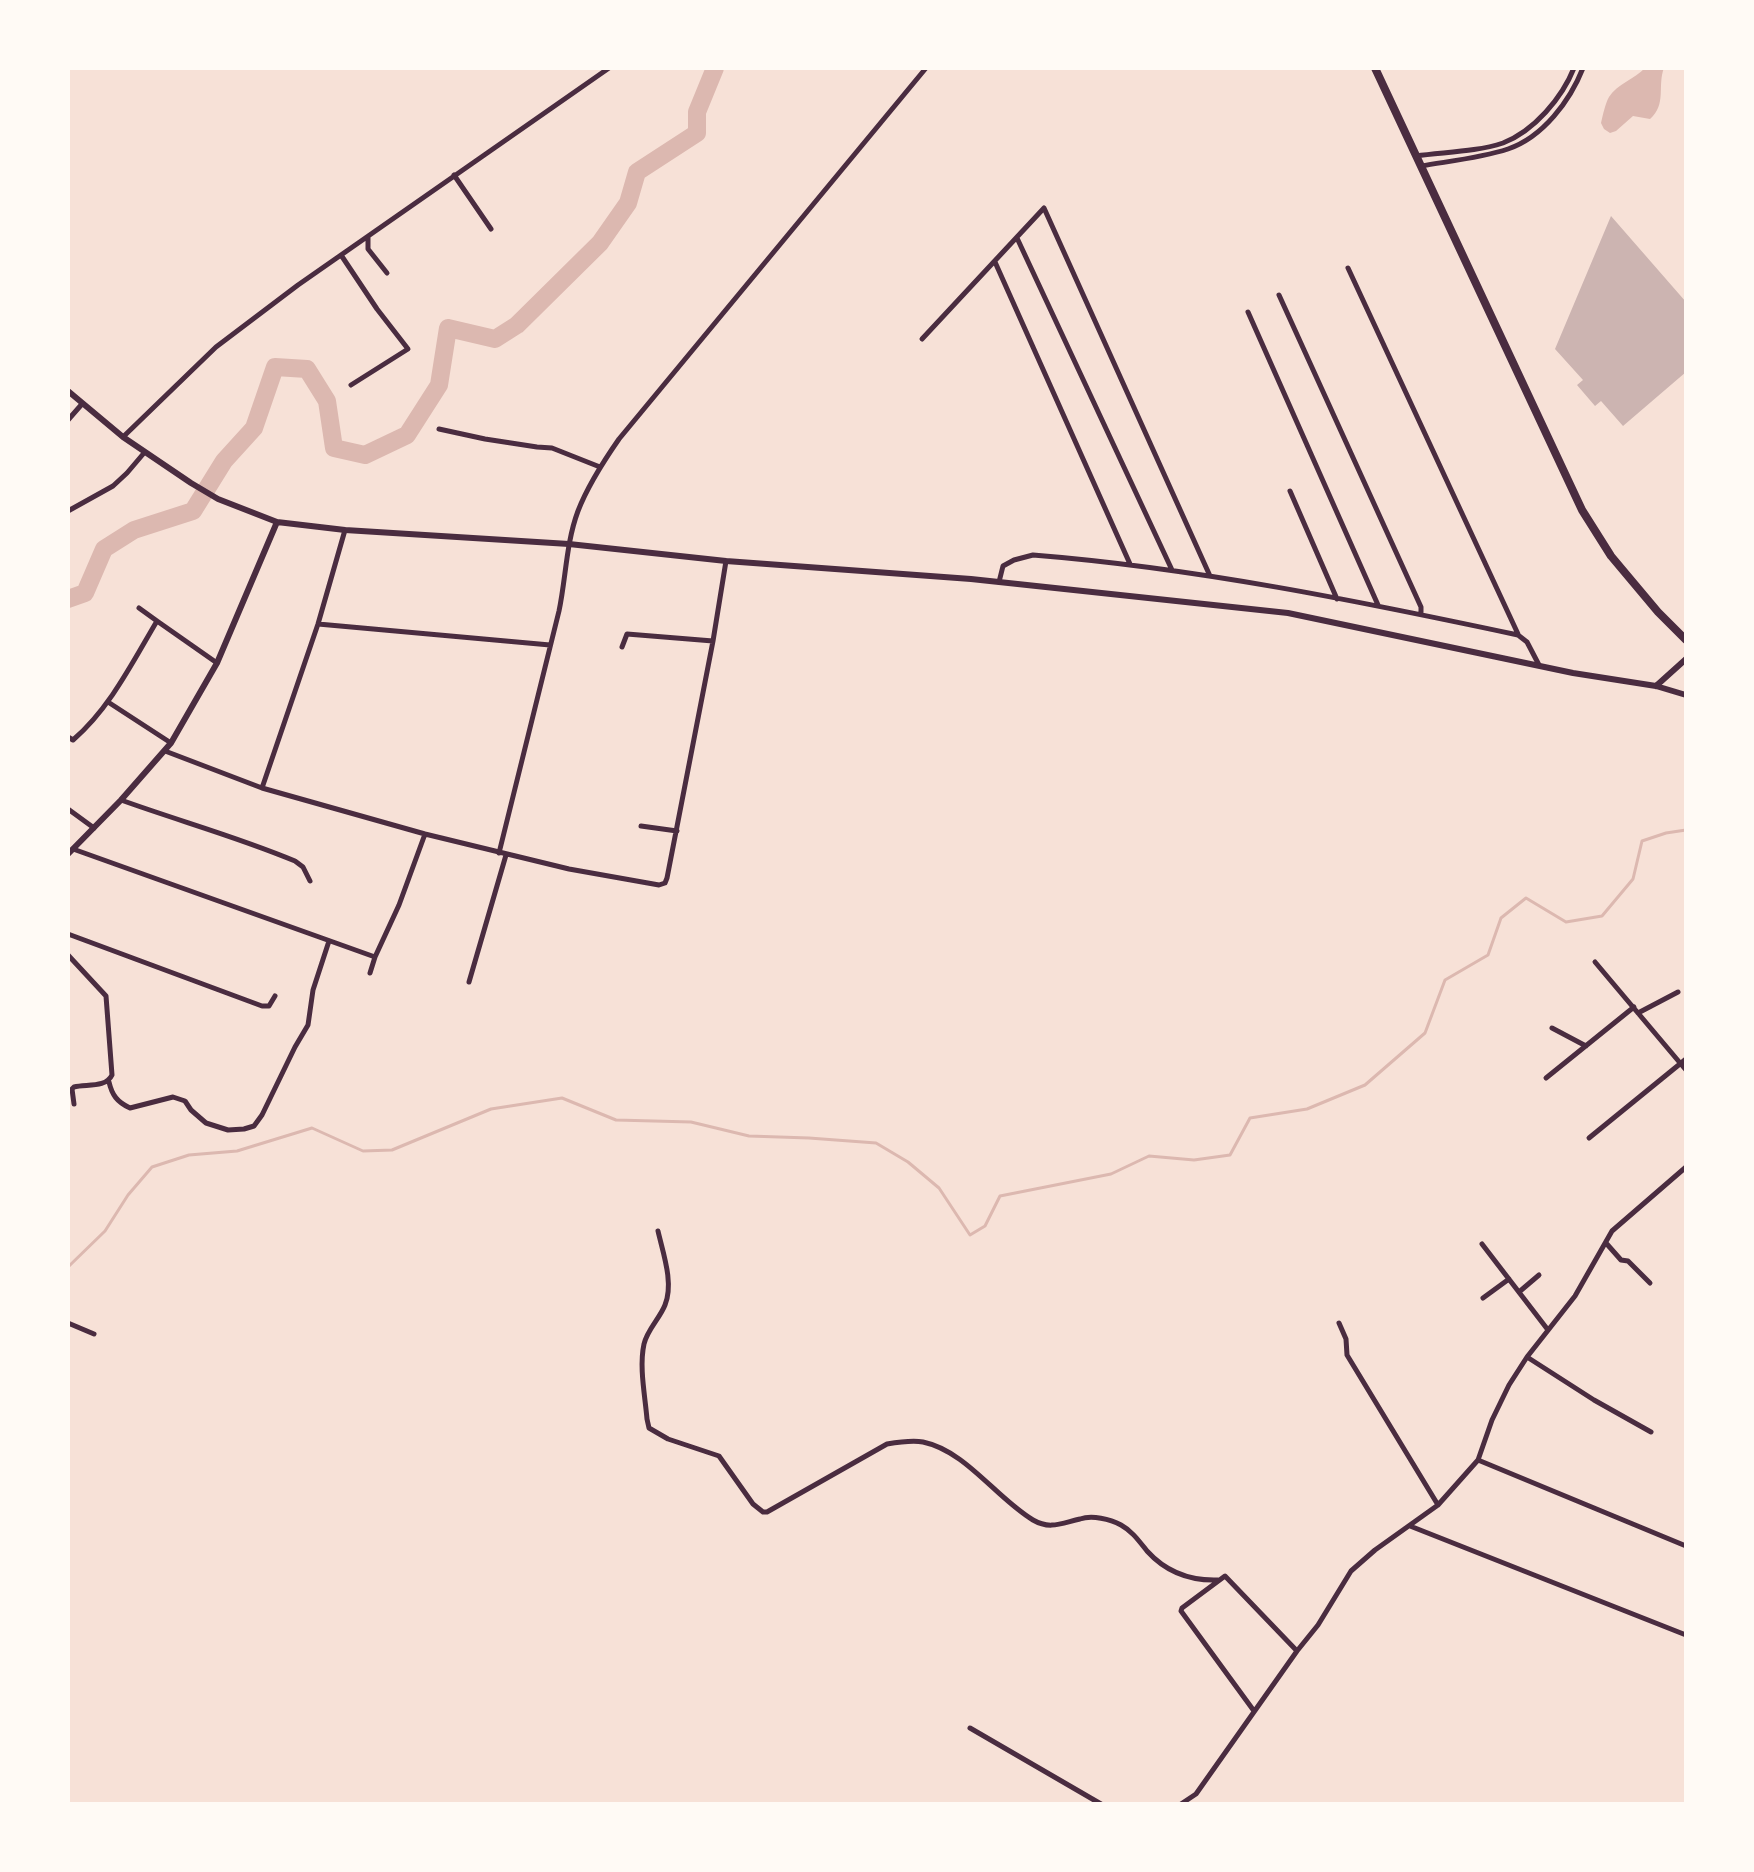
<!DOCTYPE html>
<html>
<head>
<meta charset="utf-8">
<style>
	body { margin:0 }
	#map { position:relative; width:1754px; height:1872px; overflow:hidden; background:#f7e1d7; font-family:"Source Sans 3",sans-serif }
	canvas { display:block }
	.frame { position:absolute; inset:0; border:70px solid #fffaf5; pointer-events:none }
</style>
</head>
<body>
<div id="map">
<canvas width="1754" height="1872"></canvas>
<div class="frame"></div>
</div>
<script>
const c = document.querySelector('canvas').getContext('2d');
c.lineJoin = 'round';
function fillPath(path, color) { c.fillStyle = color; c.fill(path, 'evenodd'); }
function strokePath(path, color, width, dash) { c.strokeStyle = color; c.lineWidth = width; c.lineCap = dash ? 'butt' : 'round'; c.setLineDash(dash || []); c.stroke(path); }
fillPath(new Path2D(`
	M1645,68H1664C1657,86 1667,104 1650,119L1633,116L1616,131L1610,133L1604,129L1601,123C1603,115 1605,104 1609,97C1617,84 1635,79 1645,68Z`), '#dcb8b0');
strokePath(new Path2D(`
	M68,1267L105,1231L128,1195L152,1167L189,1155L237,1151L312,1128L363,1151L392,1150L491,1109L562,1098L616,1120L691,1122L749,1136L809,1138L876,1143L908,1162L939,1188L970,1235L985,1226L1000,1196L1111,1174L1149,1156L1194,1160L1230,1155L1250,1118L1307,1109L1365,1085L1425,1033L1445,980L1488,955L1501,918L1526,898L1566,922L1602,916L1633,879L1642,841L1666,833L1686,830`), '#dcb8b0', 3);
strokePath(new Path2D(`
	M68,599L85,593L104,549L134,530L193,511L224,461L254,428L275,367L307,369L327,401L334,448L365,455L407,435L439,385L448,328L495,339L517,325L600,243L628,203L637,172L697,133V112L715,68`), '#dcb8b0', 18);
fillPath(new Path2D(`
	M1611,216L1686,302V372L1623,426L1601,401L1595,406L1577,385L1583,380L1555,349Z`), '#ccb4b1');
strokePath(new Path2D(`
	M1416,156C1444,152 1476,152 1503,143C1534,131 1562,98 1574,68
	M1421,166C1450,161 1481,158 1508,149C1543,137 1570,101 1583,68
	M454,175L491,229
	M368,237V249L387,273
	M1017,238L1172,570
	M341,255L377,309L408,349L351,385
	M995,262L1130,564
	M1348,268L1518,634
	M1279,295L1421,607V613
	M1248,312L1378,605
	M922,339L1044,208L1210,576
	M68,420L82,404
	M439,429L485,439L537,447L552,448L600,467
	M123,437L216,347L298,285L609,68
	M1290,491L1337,599
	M68,511L113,486L127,473L144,453
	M999,582L1003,566L1014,560L1033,555C1196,568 1358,601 1518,635L1527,642L1539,665
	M139,608L157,621
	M318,624L550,645
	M622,647L627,634L713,641
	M108,702L171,743
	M68,737L73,740C110,708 132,663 157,621L217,663
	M165,751L262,788L425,834L569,869L659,885L665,883L667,878L713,641L726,561
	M262,788L318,624L345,530
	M121,800C179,821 238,837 295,861L303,867L310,881
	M68,809L94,828
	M641,826L677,831
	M73,849L375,957L399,905L425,834
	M499,853L559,611C566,578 566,543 578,511C588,485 603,462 619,439L926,68
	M68,934L262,1006H269L275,996
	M68,955L106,996L112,1075C106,1088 87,1084 74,1087L72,1089L74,1104
	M1595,962L1686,1070
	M370,973L375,957
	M469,982L506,855
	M1638,1013L1678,992
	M1552,1028L1586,1046
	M1546,1078L1634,1007
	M109,1082C112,1095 117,1102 130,1108L173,1097L185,1101L191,1110L206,1123L228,1130L244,1129L254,1126L262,1115L295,1047L308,1025L313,990L329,941
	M1589,1138L1686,1059
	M658,1231C663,1253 674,1283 665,1305C660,1318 647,1330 644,1344C639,1367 645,1395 647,1419L649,1428L668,1439L719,1456L753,1504L763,1512H767L887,1444C899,1442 911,1440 923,1442C966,1451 996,1498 1033,1520C1050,1530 1062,1523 1080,1519C1092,1515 1110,1519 1121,1525C1132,1531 1139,1541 1147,1551C1166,1572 1190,1581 1218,1580
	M1606,1243L1621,1260L1628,1261L1650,1283
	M1482,1244L1548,1330
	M1519,1292L1539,1275
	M1483,1298L1509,1279
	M68,1323L94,1334
	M1339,1323L1346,1339L1347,1355L1438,1505
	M1527,1357L1594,1400L1651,1432
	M1478,1460L1686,1546
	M1410,1526L1686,1635
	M1254,1711L1181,1611L1182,1608L1225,1576L1297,1651
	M970,1728L1101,1804
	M1181,1804L1196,1794L1297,1651L1318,1625L1351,1571L1375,1550L1438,1505L1478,1460L1492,1420L1509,1385L1527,1357L1575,1296L1612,1231L1686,1167`), '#4a2c40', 5);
strokePath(new Path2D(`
	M68,391L123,437L191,483L218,499L277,522L345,530L569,544L726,561L971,579L1288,613L1573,673L1656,686L1686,695
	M1656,686L1686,659
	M68,854L121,800L171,743L217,663L277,522`), '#4a2c40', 6);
strokePath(new Path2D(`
	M1375,68L1582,510L1611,556L1658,612L1686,640`), '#4a2c40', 8);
</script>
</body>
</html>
